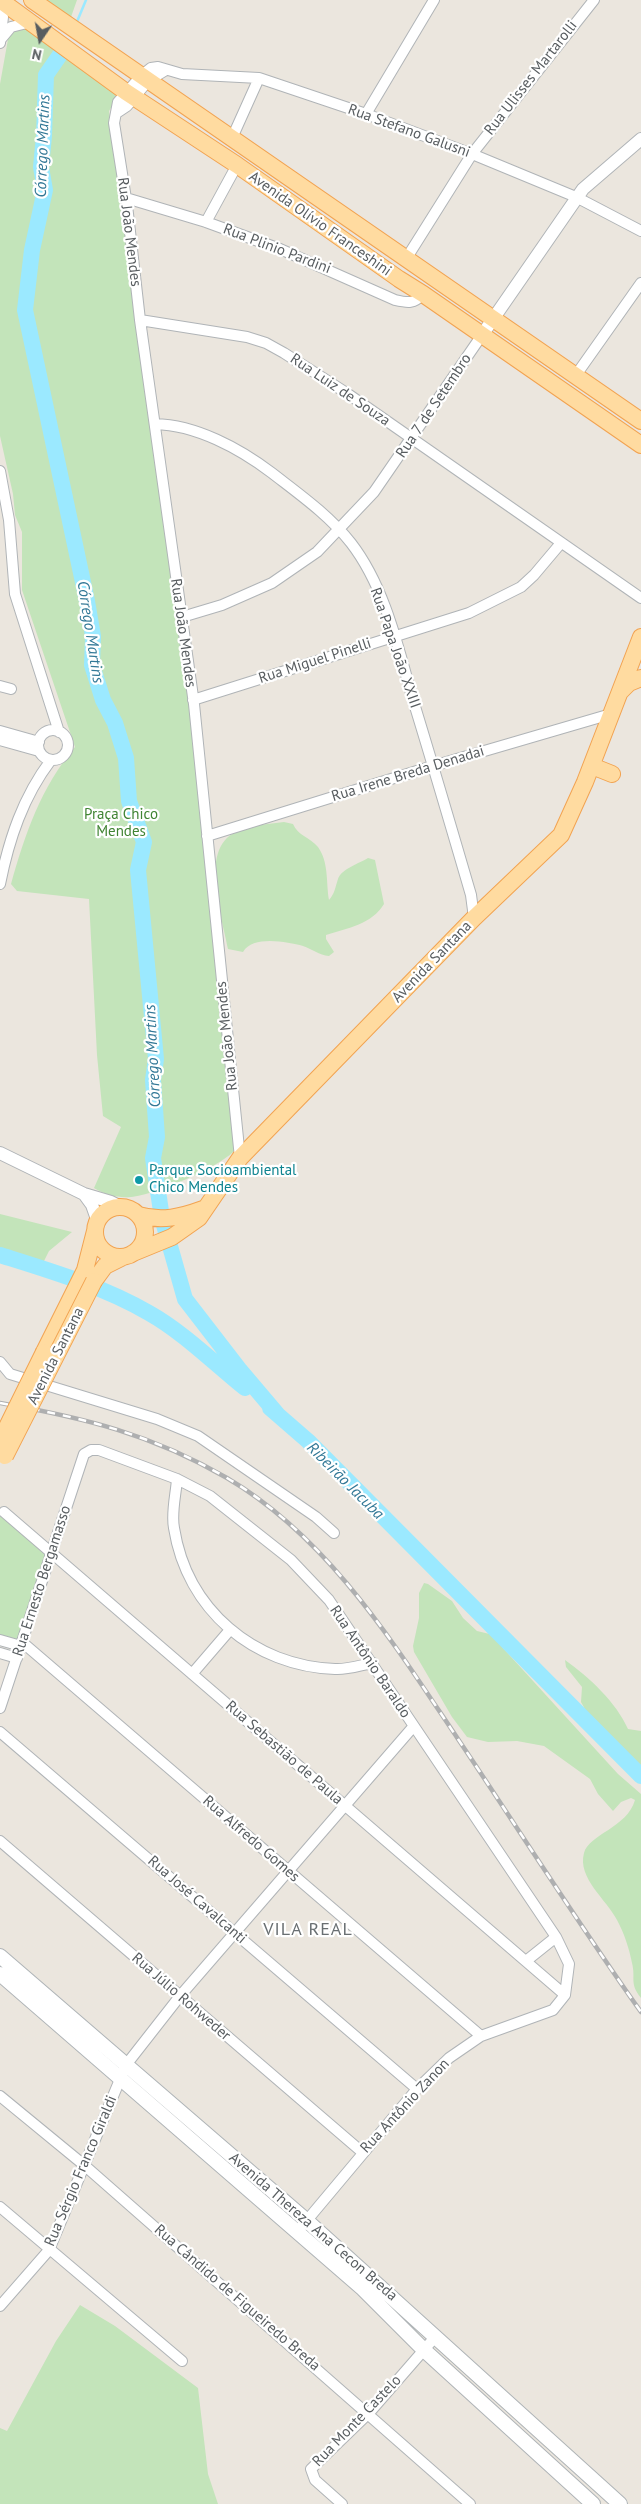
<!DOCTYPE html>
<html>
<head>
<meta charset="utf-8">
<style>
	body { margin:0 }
	#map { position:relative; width:641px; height:2504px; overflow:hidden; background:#ebe6de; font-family:"PT Sans",sans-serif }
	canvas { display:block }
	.north { position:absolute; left:15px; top:15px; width:50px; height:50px; -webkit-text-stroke:4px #fff; paint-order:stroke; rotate:192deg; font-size:14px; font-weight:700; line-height:20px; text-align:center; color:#585d60 }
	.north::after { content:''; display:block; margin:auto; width:18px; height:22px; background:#585d60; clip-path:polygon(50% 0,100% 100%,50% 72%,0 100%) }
</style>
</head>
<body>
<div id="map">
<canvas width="641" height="2504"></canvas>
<div class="north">N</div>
</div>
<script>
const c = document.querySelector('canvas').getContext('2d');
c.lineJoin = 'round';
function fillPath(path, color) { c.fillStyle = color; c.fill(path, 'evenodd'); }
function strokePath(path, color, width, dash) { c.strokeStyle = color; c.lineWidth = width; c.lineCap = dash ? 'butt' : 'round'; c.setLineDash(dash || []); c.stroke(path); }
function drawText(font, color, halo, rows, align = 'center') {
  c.font = font + ' "PT Sans",sans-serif'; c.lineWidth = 4.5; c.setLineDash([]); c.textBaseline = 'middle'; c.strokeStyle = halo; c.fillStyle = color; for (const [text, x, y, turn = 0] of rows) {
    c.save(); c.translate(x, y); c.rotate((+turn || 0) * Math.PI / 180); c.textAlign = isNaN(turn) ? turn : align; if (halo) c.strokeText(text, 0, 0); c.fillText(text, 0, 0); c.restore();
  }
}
fillPath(new Path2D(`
	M45,0H77L71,17Z
	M20,23L116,90L114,103L109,111L186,664L237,1148C223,1166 155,1195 131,1197C117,1198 106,1195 94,1188L121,1127L103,1116L97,1055L89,899L17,891L11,884C25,834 41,787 75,747L22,590V532L15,515L13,494L0,436V84L10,28Z
	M284,822L293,824C298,836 310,837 318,847C329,862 326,883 329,900C335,893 335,888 338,879C341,869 360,863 368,858L375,860L384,904C372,924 348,928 326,935V939L334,952L329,956C319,955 312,949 303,946C287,942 253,935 243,952L228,949C223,919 198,849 236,832C251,825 268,824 284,822Z
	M0,1214L72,1232L49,1251L43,1263L0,1250Z
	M0,1516C14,1525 44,1538 46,1557L18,1641L0,1636Z
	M424,1583L428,1584L452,1601L463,1618L477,1631L498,1636L502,1647L618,1774L641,1794V1998C629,1983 636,1979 632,1963C629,1948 624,1933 617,1920C607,1900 577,1878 584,1853C589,1834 627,1828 635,1800L631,1798L621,1802L613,1811L598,1794L590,1779L544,1746L517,1741L488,1742L467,1737L452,1717L414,1652L413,1646L419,1618V1593Z
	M565,1660C590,1678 616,1702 628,1729L641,1731V1774L603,1730L592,1722L581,1702L582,1687L566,1667Z
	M80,2305L115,2326L198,2388L208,2474L218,2504H0V2428L7,2431L56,2341Z`), '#c3e4ba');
strokePath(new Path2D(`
	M76,24L86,0`), '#9be9ff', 2.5);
strokePath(new Path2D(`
	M62,52L46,75L44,136L41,167L45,190L32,250L25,310L87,601L93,636L92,665L103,700L115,723L126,758L129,801L144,842L138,870L156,1059L153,1080L157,1137L153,1158L162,1218L185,1299L239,1369L278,1415
	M0,1255C51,1271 102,1286 149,1313C183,1332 215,1364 245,1388
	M270,1408L308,1441L641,1776`), '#9be9ff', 16);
const minor = new Path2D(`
	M0,6L3,17L0,43
	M1,39L11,27L31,22
	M118,112L127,106L148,81L166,70
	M366,114L434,0
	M232,138L259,78
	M126,198L206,222L280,249L395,300C408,303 414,304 423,294
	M206,222L237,165
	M406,259L472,154L594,0
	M140,320L247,337L266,343L284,353L348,394L641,598
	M576,375L641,283
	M155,424C196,425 239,448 272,473C299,494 329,515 351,543C385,587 398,647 413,700C433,765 452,830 471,895L474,918
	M0,471L9,520L15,594L59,732
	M182,617L222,605L272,583L317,552L374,492L482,335
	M0,686L11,689
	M193,700L469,613L521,587L534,575L561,543
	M38 745a15 15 0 1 1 30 0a15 15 0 1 1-30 0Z
	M0,731L39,742
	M0,740L39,751
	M207,836L433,766L611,714
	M0,884C9,839 23,797 51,760
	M240,1158L194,704L140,320L127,205L114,123L118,102L141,76L151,68L158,67L182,74L259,78L366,114L472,154L576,197L641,231
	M0,1362L10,1374L157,1419L198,1436L316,1517L334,1533
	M177,1479C176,1494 171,1513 174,1528C187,1610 254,1666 335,1669C347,1670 361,1665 373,1663
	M4,1512L565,1995
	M0,1640L21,1646
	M22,1642L481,2036
	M0,1653L17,1658
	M192,1674L229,1631
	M0,1708L84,1454L91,1450H99L177,1479L210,1496L291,1560L329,1600L556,1937L569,1964L565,1995L553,2010L481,2036L449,2058L417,2089L298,2231
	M0,1732L417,2089
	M0,1841L362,2152
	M526,1961L556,1937
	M0,2096L84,2165L470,2504
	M0,2207L182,2361
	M0,2306L49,2250L126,2065L180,1996L413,1727
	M342,2504L315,2480L311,2469L369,2413L436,2336`);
const tertiary = new Path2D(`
	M482,335L583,189L641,139
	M0,1153L84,1194L111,1202L121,1207
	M84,1194L92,1205L98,1222`);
const secondary = new Path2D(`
	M0,1956L306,2220L620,2504
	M0,1974L363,2289L424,2350L593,2504`);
const primary = new Path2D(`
	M0,0L126,92L237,165L399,279L423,294L641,445
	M32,0L641,421
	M620,692L629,683L641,678
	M592,766L612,774
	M95 1232a25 25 0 1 1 50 0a25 25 0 1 1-50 0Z
	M138,1215C162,1222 181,1217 203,1209
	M133,1253L172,1237L199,1218L240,1158L474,918L561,835L585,782L641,637
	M94,1281L105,1266L123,1257
	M44,1352L85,1270L95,1231`);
strokePath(minor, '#b0b4b7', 12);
strokePath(tertiary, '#b0b4b7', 14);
strokePath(secondary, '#afb4b7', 16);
strokePath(primary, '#f2a351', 18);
strokePath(minor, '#fff', 10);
strokePath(tertiary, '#fff', 12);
strokePath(secondary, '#fff', 14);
strokePath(primary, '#ffdba0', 16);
const rail = new Path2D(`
	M0,1403C85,1418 151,1434 227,1478C329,1538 394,1644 458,1739C519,1830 578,1923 641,2012`);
strokePath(rail, '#aeafb0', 4.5);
strokePath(rail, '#fff', 2.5, [8]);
const primaryBridge = new Path2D(`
	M0,1441L44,1352
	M5,1456L94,1281`);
strokePath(primaryBridge, '#f2a351', 18, []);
strokePath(primaryBridge, '#ffdba0', 16);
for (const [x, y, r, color] of [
	[139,1180,5,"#0f9aa8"]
]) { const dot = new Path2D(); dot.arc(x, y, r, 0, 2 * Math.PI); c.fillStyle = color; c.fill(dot); strokePath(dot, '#fff', 2); }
drawText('15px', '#585d60', '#fff', [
	["Rua Ulisses Martarolli",531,78,-52],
	["Rua Stefano Galusni",409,131,20],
	["Avenida Olívio Franceshini",320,224,35],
	["Rua João Mendes",129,232,83],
	["Rua Plinio Pardini",277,249,21],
	["Rua Luiz de Souza",340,390,34],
	["Rua 7 de Setembro",434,406,-56],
	["Rua João Mendes",183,633,82],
	["Rua Papa João XXIII",395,648,71],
	["Rua Miguel Pinelli",315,661,-18],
	["Rua Irene Breda Denadai",408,774,-17],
	["Avenida Santana",432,962,-46],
	["Rua João Mendes",227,1036,-96],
	["Avenida Santana",56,1356,-63],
	["Rua Ernesto Bergamasso",42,1581,-72],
	["Rua Antônio Baraldo",370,1662,56],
	["Rua Sebastião de Paula",284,1753,41],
	["Rua Alfredo Gomes",251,1839,41],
	["Rua José Cavalcanti",197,1900,41],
	["Rua Júlio Rohweder",181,1997,41],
	["Rua Antônio Zanon",405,2106,-47],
	["Rua Sérgio Franco Giraldi",81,2171,-67],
	["Avenida Thereza Ana Cecon Breda",313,2227,41],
	["Rua Cândido de Figueiredo Breda",237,2298,41],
	["Rua Monte Castelo",357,2421,-46]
]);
drawText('15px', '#408433', '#fff', [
	["Praça Chico",121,815],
	["Mendes",121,832]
]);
drawText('15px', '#0d838f', '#fff', [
	["Parque Socioambiental",149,1171],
	["Chico Mendes",149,1188]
], 'left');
drawText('italic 16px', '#327896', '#fff', [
	["Córrego Martins",43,146,-88],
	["Córrego Martins",90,632,81],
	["Córrego Martins",153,1056,-93],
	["Ribeirão Jacuba",345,1481,45]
]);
c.letterSpacing = '1px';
drawText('18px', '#696f72', '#fff', [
	["VILA REAL",308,1930]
]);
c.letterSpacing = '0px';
</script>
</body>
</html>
